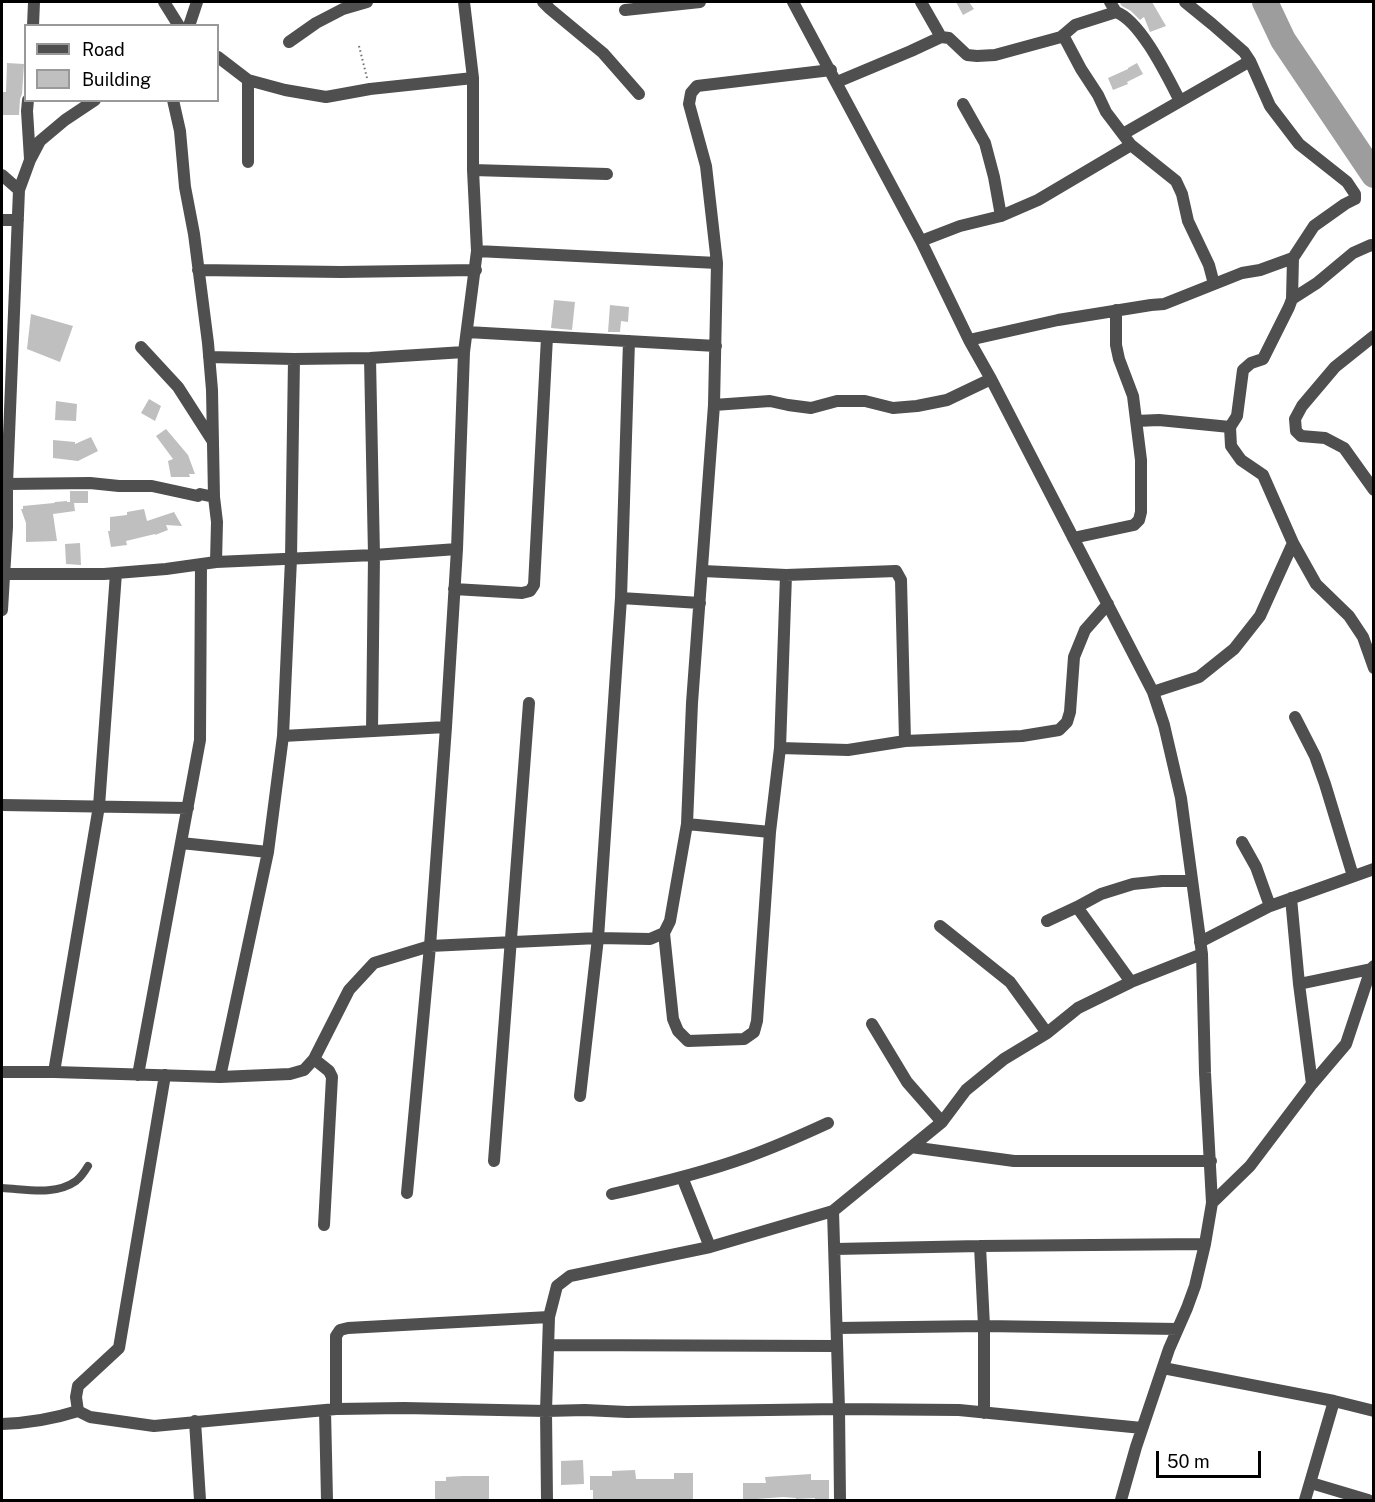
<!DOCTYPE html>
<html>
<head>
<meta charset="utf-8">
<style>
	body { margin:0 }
	#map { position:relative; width:1375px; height:1502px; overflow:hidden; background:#fff; font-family:"Public Sans",sans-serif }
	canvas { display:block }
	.frame { position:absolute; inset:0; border:3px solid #000; pointer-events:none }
	.legend { position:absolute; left:24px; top:24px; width:195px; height:78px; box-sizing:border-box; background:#fff; border:2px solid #999; margin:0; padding:8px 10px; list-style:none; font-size:18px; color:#000 }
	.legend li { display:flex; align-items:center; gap:12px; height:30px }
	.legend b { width:30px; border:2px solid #999 }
	.scale { position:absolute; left:1156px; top:1451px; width:105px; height:27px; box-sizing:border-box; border:3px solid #000; border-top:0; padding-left:8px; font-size:18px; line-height:21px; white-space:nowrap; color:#000; -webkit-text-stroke:4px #fff; paint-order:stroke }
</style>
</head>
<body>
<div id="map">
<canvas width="1375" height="1502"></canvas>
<div class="frame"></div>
<ul class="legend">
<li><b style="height:8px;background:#4f4f4f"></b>Road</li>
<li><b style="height:16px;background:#bfbfbf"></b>Building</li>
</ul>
<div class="scale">50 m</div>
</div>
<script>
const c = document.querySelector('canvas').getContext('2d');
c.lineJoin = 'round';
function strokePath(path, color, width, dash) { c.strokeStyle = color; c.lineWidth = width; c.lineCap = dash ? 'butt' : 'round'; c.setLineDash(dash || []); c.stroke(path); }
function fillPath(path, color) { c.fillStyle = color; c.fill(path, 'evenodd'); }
strokePath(new Path2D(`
	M1265,2L1283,40L1374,175`), '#9d9d9d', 26);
fillPath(new Path2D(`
	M956,2H969L974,9L963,15Z
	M1119,2H1152L1166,26L1150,32L1144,17L1140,20L1131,11L1122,6Z
	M7,63L24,64L22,94L20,99L19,115H2V92H6Z
	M1137,63L1143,74L1127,82L1128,84L1113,90L1108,78L1128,69V68Z
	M554,300L575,302L572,330L551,328Z
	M610,305L629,307L628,322L621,321L620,332H608Z
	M31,314L73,326L60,362L27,349Z
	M149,399L161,406L155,421L141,413Z
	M56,401L77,404L76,421L55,420Z
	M166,429L188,455L195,474H189L190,477H171L168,461L173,459L156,436Z
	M91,437L98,451L78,461L53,458V440L75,442V444Z
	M70,491H88V503H74L75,511L53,514L57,541L26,542V523L21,509H23V506L54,503L55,502L67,501V502H70Z
	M144,509L147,521L174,512L182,526L166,525L168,530L155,535V534L126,541L127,545L111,547L108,531H110V517L127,515V512Z
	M80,543L81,565L66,564L65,544Z
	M583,1460L584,1484L561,1485V1461Z
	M635,1470L636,1479H674V1473H693V1499H657V1500H593V1490H590V1476H612V1471Z
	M811,1474V1480H829V1500H815V1498L796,1499V1498L783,1497L743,1500V1483H766L765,1477Z
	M463,1476H489V1500H435V1481H446V1477Z`), '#bfbfbf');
strokePath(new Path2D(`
	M359,46L367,78`), '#717171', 2, [1.5, 3]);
strokePath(new Path2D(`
	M2,1188C26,1189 55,1196 76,1181C81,1177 85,1171 88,1166`), '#4f4f4f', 8);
strokePath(new Path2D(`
	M164,2L179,26
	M543,2L550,9L603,53L639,94
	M793,2L921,241L969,340L991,379L1153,692L1164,725L1181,798L1202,954L1205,1073L1212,1203L1205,1244L1195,1286L1187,1308L1169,1349L1136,1447L1121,1500
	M921,2L941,37
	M1110,2L1116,12C1141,21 1168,78 1180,101
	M1185,2L1212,24L1244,52L1250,61L1270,106L1299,144L1347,182L1355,194V199L1345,204L1314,226L1293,258L1292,299L1289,307L1263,359L1251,363L1243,370L1237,416L1230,427L1231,446L1241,460L1263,475L1293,543L1316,584L1349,616L1363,637L1374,668
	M625,10L700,2
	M33,26L34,2
	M189,26L197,2
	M1063,35L1081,69L1098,95L1106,112L1131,145L1176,181L1182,194L1188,221L1209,265L1214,284
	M289,42L316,23L343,9L367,2
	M218,57L248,80L285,90L326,97L370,89L473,78
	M837,82L911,51L941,37L949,38L967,55L977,56L995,55L1061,37L1075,25L1116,12
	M28,100L27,111L30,159
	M173,100L180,131L185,187L194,234L208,343L212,390L214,497L217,522L216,562
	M963,104L985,143L994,177L1001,216
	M1123,134L1250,61
	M248,162V80
	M473,170L607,174
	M2,175L19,190
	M2,220H18
	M921,241L960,226L1001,216L1038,200L1131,145
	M477,251L717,263
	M198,270L341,272L476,270
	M1292,299L1317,283L1353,253L1371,245L1374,246
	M467,332L716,346
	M1374,336L1335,367L1302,406L1295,419L1296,431L1301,436L1325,438L1344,448L1374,490
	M969,340L1058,320L1151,305L1164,304L1242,273L1260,270L1293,258
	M141,347L178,387L212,440
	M209,357L294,359L370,358L464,352
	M370,358L374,555L372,731
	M294,359L291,559L283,736L446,727
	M714,405L770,401L788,405L811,408L837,401H865L893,408L917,406L947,400L991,379
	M1136,421L1159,420L1230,427
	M7,484L90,483L119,486H152L198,496L200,494L214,497
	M1073,538L1134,525L1139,520L1141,512V460L1133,396L1119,359L1116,345V310
	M703,571L786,575L896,571L901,580L905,741
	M4,574H104L166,569L216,562L374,555L457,549
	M454,589L522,593L530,591L534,585L547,337
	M621,598L700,603
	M2,610L7,527V484L19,190L30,160L40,141L65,120L95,100
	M1153,692L1199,677L1234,649L1260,616L1293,543
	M1295,717L1315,756L1325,784L1353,876
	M780,748L848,750L905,741L1022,736L1059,730L1067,722L1070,712L1074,657L1085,630L1108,604
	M2,805L188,808
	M687,824L770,832
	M1242,842L1256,867L1270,906
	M181,843L268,852
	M1291,898L1299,984L1312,1084
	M1077,907L1131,982
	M1047,921L1077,907L1101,894L1133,884L1162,881H1192
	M940,926L1010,982L1047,1033
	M664,933L673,1019L678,1031L688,1041L744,1039L754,1032L757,1021L770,832L780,748L786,575
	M1200,942L1270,906L1374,869
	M1299,984L1371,969
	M872,1024L907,1082L942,1122
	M314,1059L329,1071L332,1077L324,1225
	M2,1072H54L220,1077L290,1074L304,1070L314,1059L349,990L374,963L430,946L598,938L650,939L664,933L670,921L687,824L692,703L714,405L717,263L706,166L689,104L691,93L697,86L831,70
	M54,1072L99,806L116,573
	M138,1075L200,740L201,564
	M165,1075L119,1348L78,1386L76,1397L78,1411L90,1417L154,1426L336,1409L404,1408L546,1411L585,1410L627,1412L839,1409L959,1410L1142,1428
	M220,1077L268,852L283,736
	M580,1096L598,938L621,598L629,341
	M911,1147L1014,1161H1211
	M494,1161L529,703
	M682,1177L710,1247
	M407,1193L430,946L446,727L457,549L464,352L477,251L473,170V78L464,2
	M612,1194C657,1184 703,1173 747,1157C775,1147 802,1135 828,1123
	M1212,1203L1250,1166L1312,1084L1346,1044L1371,969L1374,966
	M833,1211L839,1409L840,1500
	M980,1246L984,1326V1413
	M835,1249L980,1246L1205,1244
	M837,1328L984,1326L1178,1329
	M549,1345L837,1346
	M1163,1368L1334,1401L1374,1411
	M336,1409V1336L340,1330L348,1328L549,1317
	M325,1410L327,1500
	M195,1421L200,1500
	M2,1424C28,1423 53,1419 78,1411
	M1311,1483L1368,1500
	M547,1500L546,1411L549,1317L557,1286L570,1276L710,1247L833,1211L942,1122L966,1090L1004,1059L1047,1033L1078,1008L1131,982L1202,954
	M1305,1500L1334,1401`), '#4f4f4f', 12);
</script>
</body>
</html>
